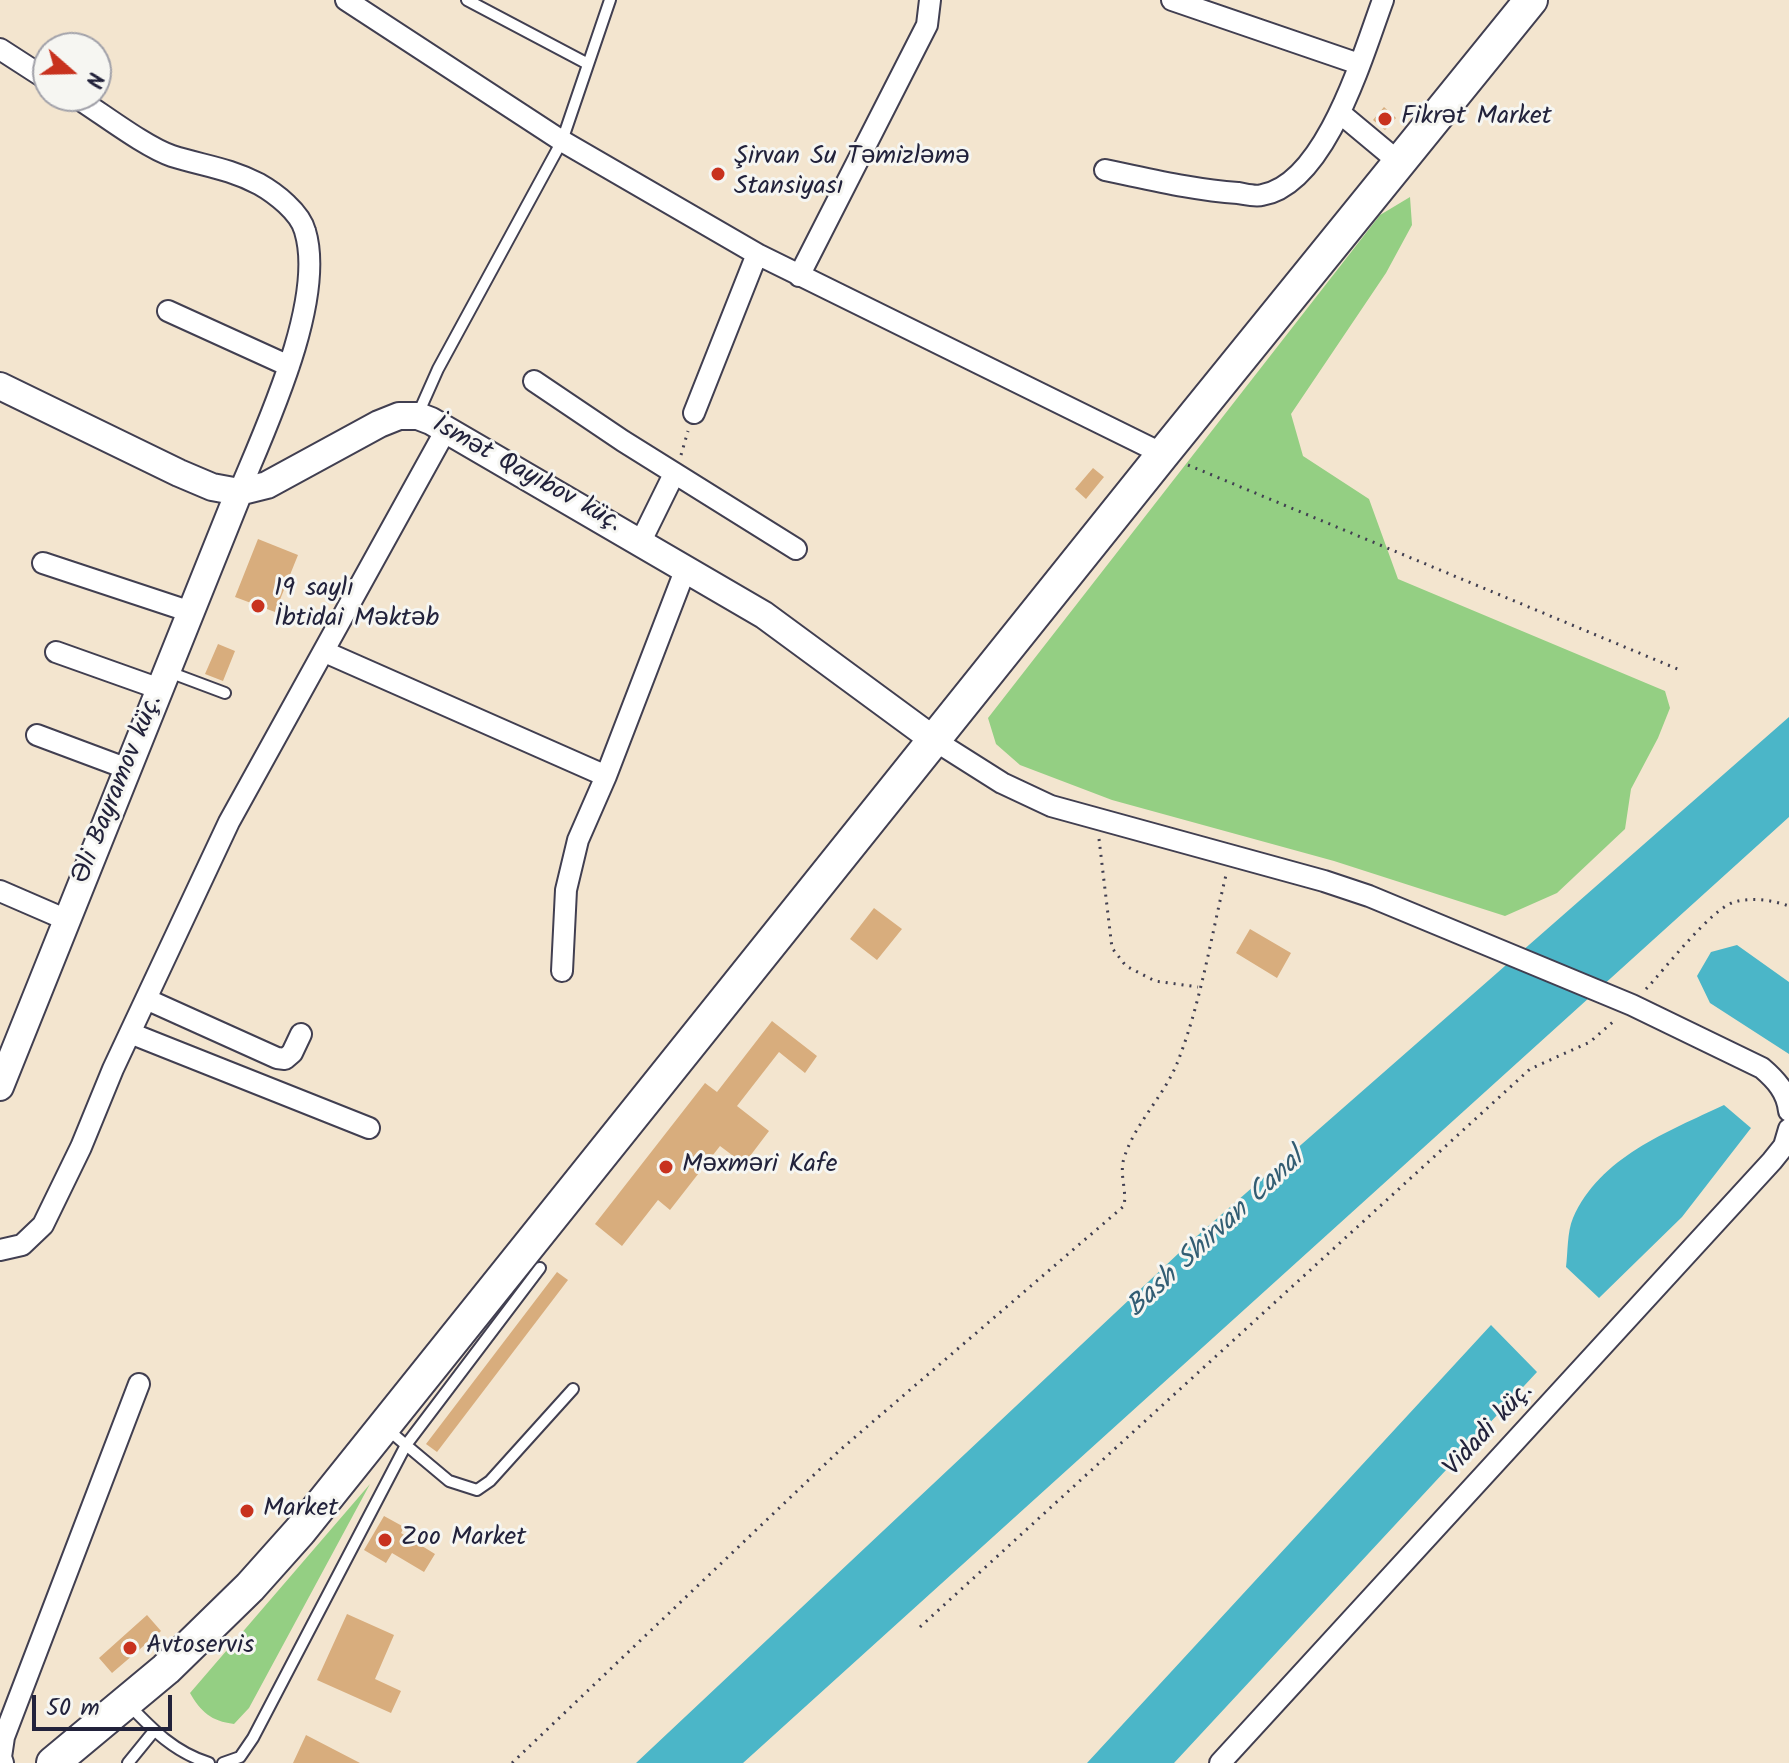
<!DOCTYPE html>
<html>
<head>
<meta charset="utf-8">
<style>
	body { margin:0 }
	#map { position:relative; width:1789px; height:1763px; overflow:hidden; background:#f3e5cf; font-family:Kalam,sans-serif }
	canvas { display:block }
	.north { position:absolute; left:32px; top:32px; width:80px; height:80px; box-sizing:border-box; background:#f6f6f2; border:2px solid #a1a1a9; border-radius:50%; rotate:110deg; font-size:22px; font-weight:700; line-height:32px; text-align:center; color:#22223b }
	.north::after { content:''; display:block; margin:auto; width:28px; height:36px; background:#c8321e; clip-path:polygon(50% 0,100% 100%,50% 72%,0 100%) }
	.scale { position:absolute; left:32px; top:1695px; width:140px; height:36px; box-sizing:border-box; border:4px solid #22223b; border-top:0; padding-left:10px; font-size:24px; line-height:28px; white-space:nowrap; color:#22223b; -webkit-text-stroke:6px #f6f6f2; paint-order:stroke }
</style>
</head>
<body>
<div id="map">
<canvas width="1789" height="1763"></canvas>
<div class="north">N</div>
<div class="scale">50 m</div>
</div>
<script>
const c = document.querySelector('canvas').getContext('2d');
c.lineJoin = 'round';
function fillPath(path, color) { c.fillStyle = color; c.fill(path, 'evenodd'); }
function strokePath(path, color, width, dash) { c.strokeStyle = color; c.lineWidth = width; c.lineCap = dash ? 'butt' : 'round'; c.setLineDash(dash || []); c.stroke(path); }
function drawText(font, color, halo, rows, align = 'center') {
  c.font = font + ' Kalam,sans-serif'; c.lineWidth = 6; c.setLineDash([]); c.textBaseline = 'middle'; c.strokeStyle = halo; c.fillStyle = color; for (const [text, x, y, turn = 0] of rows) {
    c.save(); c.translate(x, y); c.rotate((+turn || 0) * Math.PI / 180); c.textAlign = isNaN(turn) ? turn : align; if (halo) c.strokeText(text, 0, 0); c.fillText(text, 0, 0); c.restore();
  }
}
fillPath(new Path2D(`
	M1410,197L1412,225L1386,273L1291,414L1303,456L1369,499L1398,579L1665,691L1670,708L1658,738L1631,789L1625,829L1557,893L1505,916L1334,861L1112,800L1020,765L996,744L988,718L1380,215Z
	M370,1484L249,1708L234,1724C211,1721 201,1712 190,1693Z`), '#94cf83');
fillPath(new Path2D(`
	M1789,717V817L743,1763H636L1197,1236Z
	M1737,945L1789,982V1054L1710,1003L1697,976L1711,952Z
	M1724,1105L1751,1128L1682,1217L1599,1298L1566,1267C1568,1252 1567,1232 1573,1218C1600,1157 1667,1132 1724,1105Z
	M1491,1325L1537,1372L1174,1763H1087Z`), '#4bb6c8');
fillPath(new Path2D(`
	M1384,107L1396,118L1385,130L1373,120Z
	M1093,468L1104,477L1086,499L1075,489Z
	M258,539L298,555L275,612L235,597Z
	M218,644L235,651L223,681L205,674Z
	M874,908L902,929L877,960L850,939Z
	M1250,929L1291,953L1277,978L1236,953Z
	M772,1021L817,1056L805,1073L779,1052L737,1106L769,1131L744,1164L720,1146L670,1210L658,1200L622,1246L595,1224L705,1083L717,1092Z
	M557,1272L568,1280L437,1452L426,1444Z
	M384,1516L404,1527L401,1533L435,1554L424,1572L392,1553L386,1563L364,1550Z
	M347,1614L394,1635L375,1679L401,1691L391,1713L317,1680Z
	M147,1615L161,1631L112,1673L99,1658Z
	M306,1735L360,1763H293Z`), '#d8ad7d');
const service = new Path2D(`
	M467,0L588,64
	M418,414L438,369L562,141L610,0
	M169,672L225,693
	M540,1268L406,1445L449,1481L477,1490L490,1481L573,1389
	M128,1704C153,1730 174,1752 209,1763
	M128,1763L154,1731
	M223,1763L240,1757L253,1738L406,1445L386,1428`);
const minor = new Path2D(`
	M346,0L562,141L757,254L1163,454
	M1172,0L1359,64
	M0,49L48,80
	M74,96C100,112 145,147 172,156C204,166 228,168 259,184C275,193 300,212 305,231C326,300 266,427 239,492
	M1340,113L1400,163
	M1105,170C1149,179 1193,190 1238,193C1245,194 1255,197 1262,195C1326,184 1363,54 1383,0
	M799,276L927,25L930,0
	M168,311L289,366
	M534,381L623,441L796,549
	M694,413L757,254
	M641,541L674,474
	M43,563L191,612
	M56,652L160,689
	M325,652L606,776
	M37,735L128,769
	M934,740L1002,783L1051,806L1324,881L1369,896L1632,1005L1762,1068C1776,1080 1787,1092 1789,1111
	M0,891L67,920
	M562,971L566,890L578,840L606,776L686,568
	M146,999L277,1058L285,1059L292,1053L301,1034
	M130,1033L369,1128
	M0,1250L22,1245L43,1225L81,1147L113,1069L229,822L447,428
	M3,1763L1,1757L4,1737L139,1384
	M1220,1763L1772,1161L1784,1146L1789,1129`);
const tertiary = new Path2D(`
	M0,386L179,473L212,487L239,492L267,485L379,424L399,416H418L431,421L764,615L934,740
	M0,1087L239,492`);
const primary = new Path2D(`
	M53,1763L166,1669L250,1587L300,1531L1163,454L1531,0`);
strokePath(service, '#413f51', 14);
strokePath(minor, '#413f51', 24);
strokePath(tertiary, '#413f51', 30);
strokePath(primary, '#413f51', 36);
strokePath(new Path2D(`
	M681,455L688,431
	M1188,465L1680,670
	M1099,839L1112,948L1126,966L1155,981L1198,987
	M1646,989C1665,969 1710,910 1734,902C1752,897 1772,900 1789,906
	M920,1627L1530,1069L1590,1042L1615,1020
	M512,1763L840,1450L1124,1206C1127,1189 1119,1175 1124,1158C1135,1123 1165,1095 1178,1061C1201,1002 1211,937 1226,875`), '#413f51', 3, [2, 6]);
strokePath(service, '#fff', 10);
strokePath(minor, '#fff', 20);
strokePath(tertiary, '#fff', 26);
strokePath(primary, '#fff', 32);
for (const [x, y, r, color] of [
	[1385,119,8,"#c8321e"],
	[718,174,8,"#c8321e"],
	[258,606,8,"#c8321e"],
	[666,1167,8,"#c8321e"],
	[247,1511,8,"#c8321e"],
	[385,1540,8,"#c8321e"],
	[130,1648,8,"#c8321e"]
]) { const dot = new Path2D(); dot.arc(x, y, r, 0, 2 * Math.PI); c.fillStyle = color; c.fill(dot); strokePath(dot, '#f6f6f2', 3); }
drawText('26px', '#22223b', '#f6f6f2', [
	["Fikrət Market",1401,119],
	["Şirvan Su Təmizləmə",734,159],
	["Stansiyası",734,189],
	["19 saylı",274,591],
	["İbtidai Məktəb",274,621],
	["Məxməri Kafe",682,1167],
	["Market",263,1511],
	["Zoo Market",401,1540],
	["Avtoservis",146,1648]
], 'left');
drawText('26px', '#22223b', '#f6f6f2', [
	["İsmət Qayıbov küç.",526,476,29],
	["Əli Bayramov küç.",119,790,-68],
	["Vidadi küç.",1490,1431,-47]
]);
drawText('italic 28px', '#325d73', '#f6f6f2', [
	["Bash Shirvan Canal",1217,1235,-43]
]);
</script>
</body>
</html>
